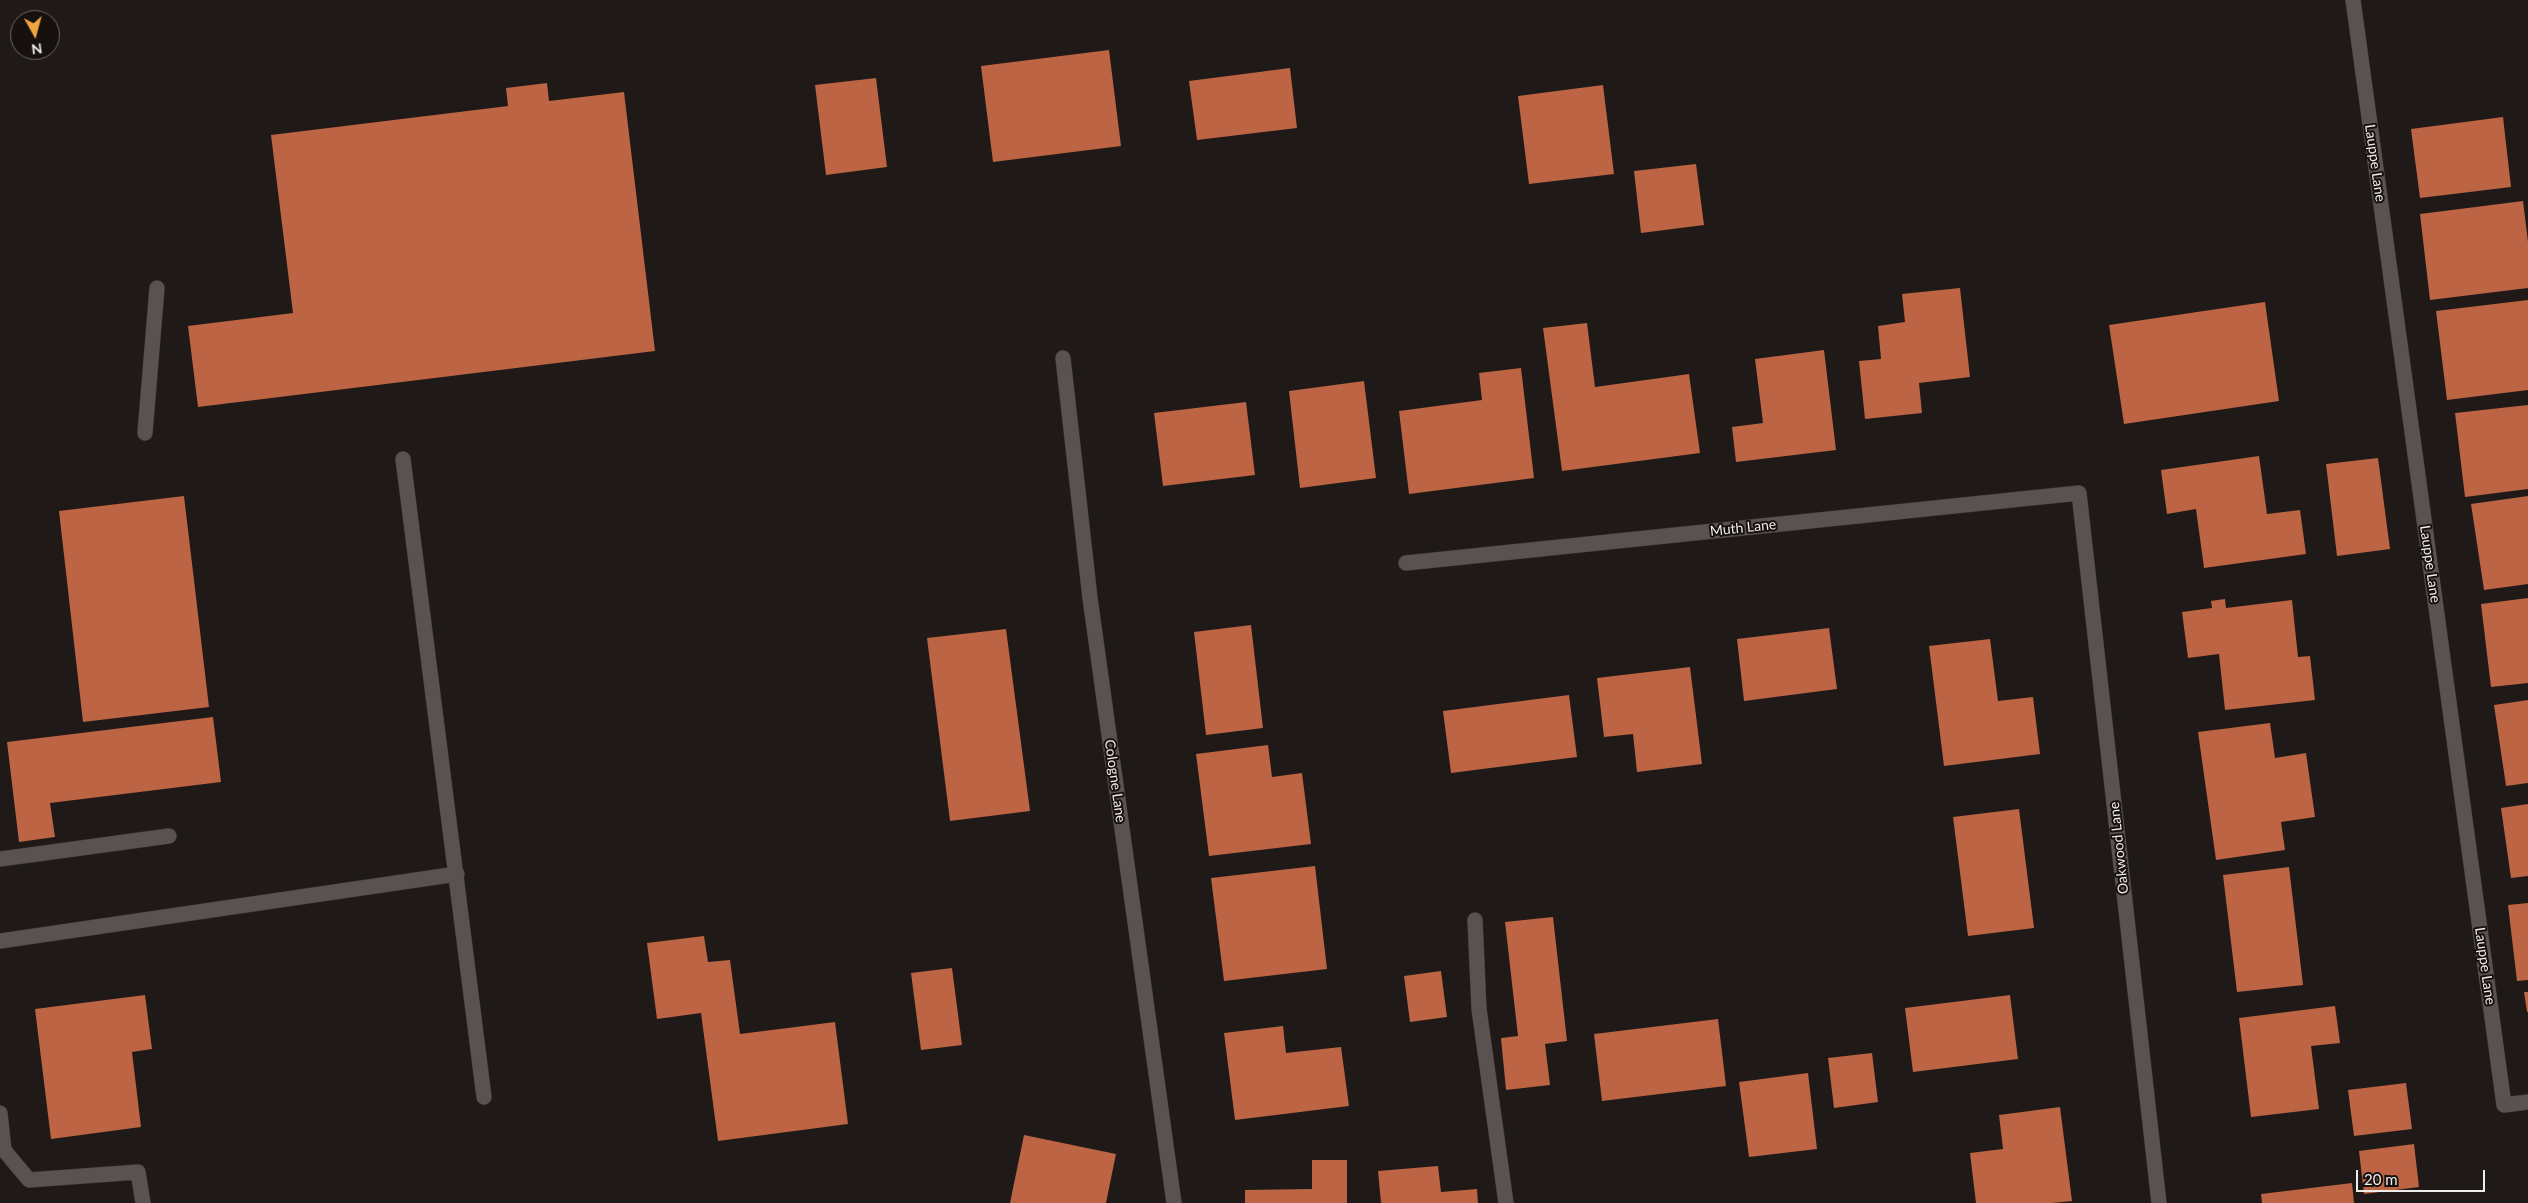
<!DOCTYPE html>
<html>
<head>
<meta charset="utf-8">
<style>
	body { margin:0 }
	#map { position:relative; width:2528px; height:1203px; overflow:hidden; background:#1f1917; font-family:Lato,sans-serif }
	canvas { display:block }
	.north { position:absolute; left:10px; top:10px; width:50px; height:50px; box-sizing:border-box; background:#16100e; border:1px solid #6d6866; border-radius:50%; rotate:173deg; font-size:14px; font-weight:700; line-height:20px; text-align:center; color:#f0ecea }
	.north::after { content:''; display:block; margin:auto; width:18px; height:22px; background:#f0a63e; clip-path:polygon(50% 0,100% 100%,50% 72%,0 100%) }
	.scale { position:absolute; left:2356px; top:1170px; width:129px; height:22px; box-sizing:border-box; border:2px solid #f0ecea; border-top:0; padding-left:6px; font-size:15px; line-height:18px; white-space:nowrap; color:#f0ecea; -webkit-text-stroke:4px #16100e; paint-order:stroke }
</style>
</head>
<body>
<div id="map">
<canvas width="2528" height="1203"></canvas>
<div class="north">N</div>
<div class="scale">20 m</div>
</div>
<script>
const c = document.querySelector('canvas').getContext('2d');
c.lineJoin = 'round';
function fillPath(path, color) { c.fillStyle = color; c.fill(path, 'evenodd'); }
function strokePath(path, color, width, dash) { c.strokeStyle = color; c.lineWidth = width; c.lineCap = dash ? 'butt' : 'round'; c.setLineDash(dash || []); c.stroke(path); }
function drawText(font, color, halo, rows, align = 'center') {
  c.font = font + ' Lato,sans-serif'; c.lineWidth = 4; c.setLineDash([]); c.textBaseline = 'middle'; c.strokeStyle = halo; c.fillStyle = color; for (const [text, x, y, turn = 0] of rows) {
    c.save(); c.translate(x, y); c.rotate((+turn || 0) * Math.PI / 180); c.textAlign = isNaN(turn) ? turn : align; if (halo) c.strokeText(text, 0, 0); c.fillText(text, 0, 0); c.restore();
  }
}
fillPath(new Path2D(`
	M1109,50L1121,146L993,162L981,66Z
	M1290,68L1297,128L1197,140L1189,81Z
	M876,78L887,167L826,175L815,85Z
	M547,83L549,101L624,92L655,351L198,407L188,326L293,313L271,135L508,106L506,88Z
	M1603,85L1614,174L1529,184L1518,96Z
	M2503,117L2511,187L2420,198L2411,129Z
	M1696,164L1704,225L1641,233L1634,171Z
	M2523,201L2528,242V288L2430,300L2420,214Z
	M1960,288L1970,377L1919,383L1922,413L1865,419L1859,361L1881,359L1878,326L1905,322L1902,294Z
	M2528,300V390L2447,400L2436,311Z
	M2265,302L2279,401L2124,424L2109,325Z
	M1587,323L1595,387L1689,374L1700,453L1562,471L1543,328Z
	M1824,350L1836,450L1736,462L1732,427L1763,423L1755,359Z
	M1521,368L1534,478L1409,494L1399,411L1482,400L1479,373Z
	M1364,381L1376,478L1300,488L1289,391Z
	M1246,402L1255,475L1163,486L1154,413Z
	M2528,405V489L2465,497L2455,413Z
	M2259,456L2267,514L2300,510L2306,554L2204,568L2196,509L2167,514L2161,470Z
	M2378,458L2390,549L2337,556L2326,464Z
	M184,496L209,707L83,722L59,511Z
	M2528,496V584L2484,590L2471,504Z
	M2528,598V683L2491,687L2481,604Z
	M2225,599L2226,608L2292,600L2298,657L2310,656L2315,700L2225,710L2219,654L2188,658L2182,612L2212,608L2211,601Z
	M1251,625L1263,728L1206,735L1194,632Z
	M1829,628L1837,689L1744,701L1737,639Z
	M1006,629L1030,811L950,821L927,638Z
	M1990,639L1998,701L2033,697L2040,754L1944,766L1929,646Z
	M1690,667L1702,764L1637,772L1633,734L1604,737L1597,678Z
	M1569,695L1577,757L1451,773L1443,711Z
	M2528,700V783L2506,786L2494,705Z
	M213,717L221,782L50,803L55,837L19,842L7,742Z
	M2270,723L2275,758L2306,753L2315,817L2281,822L2285,850L2216,860L2198,732Z
	M1268,745L1272,777L1302,773L1311,844L1209,856L1196,754Z
	M2528,804V876L2511,878L2501,808Z
	M2019,809L2034,928L1968,936L1953,817Z
	M1315,866L1327,969L1224,981L1211,878Z
	M2289,867L2303,985L2237,992L2223,875Z
	M2528,903V980L2517,981L2508,905Z
	M1553,917L1567,1041L1545,1044L1550,1085L1506,1090L1501,1038L1518,1036L1505,922Z
	M704,936L708,962L730,960L740,1034L835,1022L848,1124L718,1141L701,1013L657,1019L647,943Z
	M952,968L962,1045L921,1050L911,973Z
	M1441,971L1447,1017L1410,1022L1404,976Z
	M2524,992H2528V1012H2527Z
	M145,995L152,1049L132,1052L141,1127L51,1139L35,1009Z
	M2010,995L2018,1059L1913,1072L1905,1008Z
	M2335,1006L2340,1043L2311,1046L2319,1109L2251,1117L2239,1018Z
	M1718,1019L1726,1086L1602,1101L1594,1034Z
	M1283,1026L1286,1053L1341,1047L1349,1106L1235,1120L1224,1033Z
	M1872,1053L1878,1102L1834,1108L1828,1058Z
	M1808,1073L1817,1149L1749,1157L1739,1082Z
	M2406,1083L2412,1129L2354,1136L2348,1090Z
	M2060,1107L2072,1201L2052,1203H1976L1970,1153L2003,1149L1999,1115Z
	M1024,1135L1116,1154L1106,1203H1010Z
	M2414,1144L2419,1187L2364,1194L2359,1151Z
	M1312,1160H1347V1203H1245V1190L1312,1189Z
	M1438,1166L1441,1192L1477,1189L1478,1203H1381L1378,1171Z
	M2352,1183L2354,1203H2262L2261,1194Z`), '#bc6443');
const service = new Path2D(`
	M2353,0L2504,1105L2528,1102
	M145,433L157,288
	M0,859L169,836
	M1475,920L1479,1009L1506,1203
	M0,1113L4,1150L29,1180L138,1172L143,1203`);
const minor = new Path2D(`
	M1063,358L1090,598L1174,1203
	M403,459L484,1097
	M1406,563L2079,493L2159,1203
	M0,941L457,874`);
strokePath(service, '#373332', 16);
strokePath(minor, '#373332', 16);
strokePath(service, '#5a5250', 15);
strokePath(minor, '#5a5250', 15);
drawText('14px', '#f0ecea', '#16100e', [
	["Lauppe Lane",2375,163,82],
	["Muth Lane",1743,528,-6],
	["Lauppe Lane",2430,564,82],
	["Cologne Lane",1115,781,82],
	["Oakwood Lane",2119,848,-96],
	["Lauppe Lane",2485,966,82]
]);
</script>
</body>
</html>
